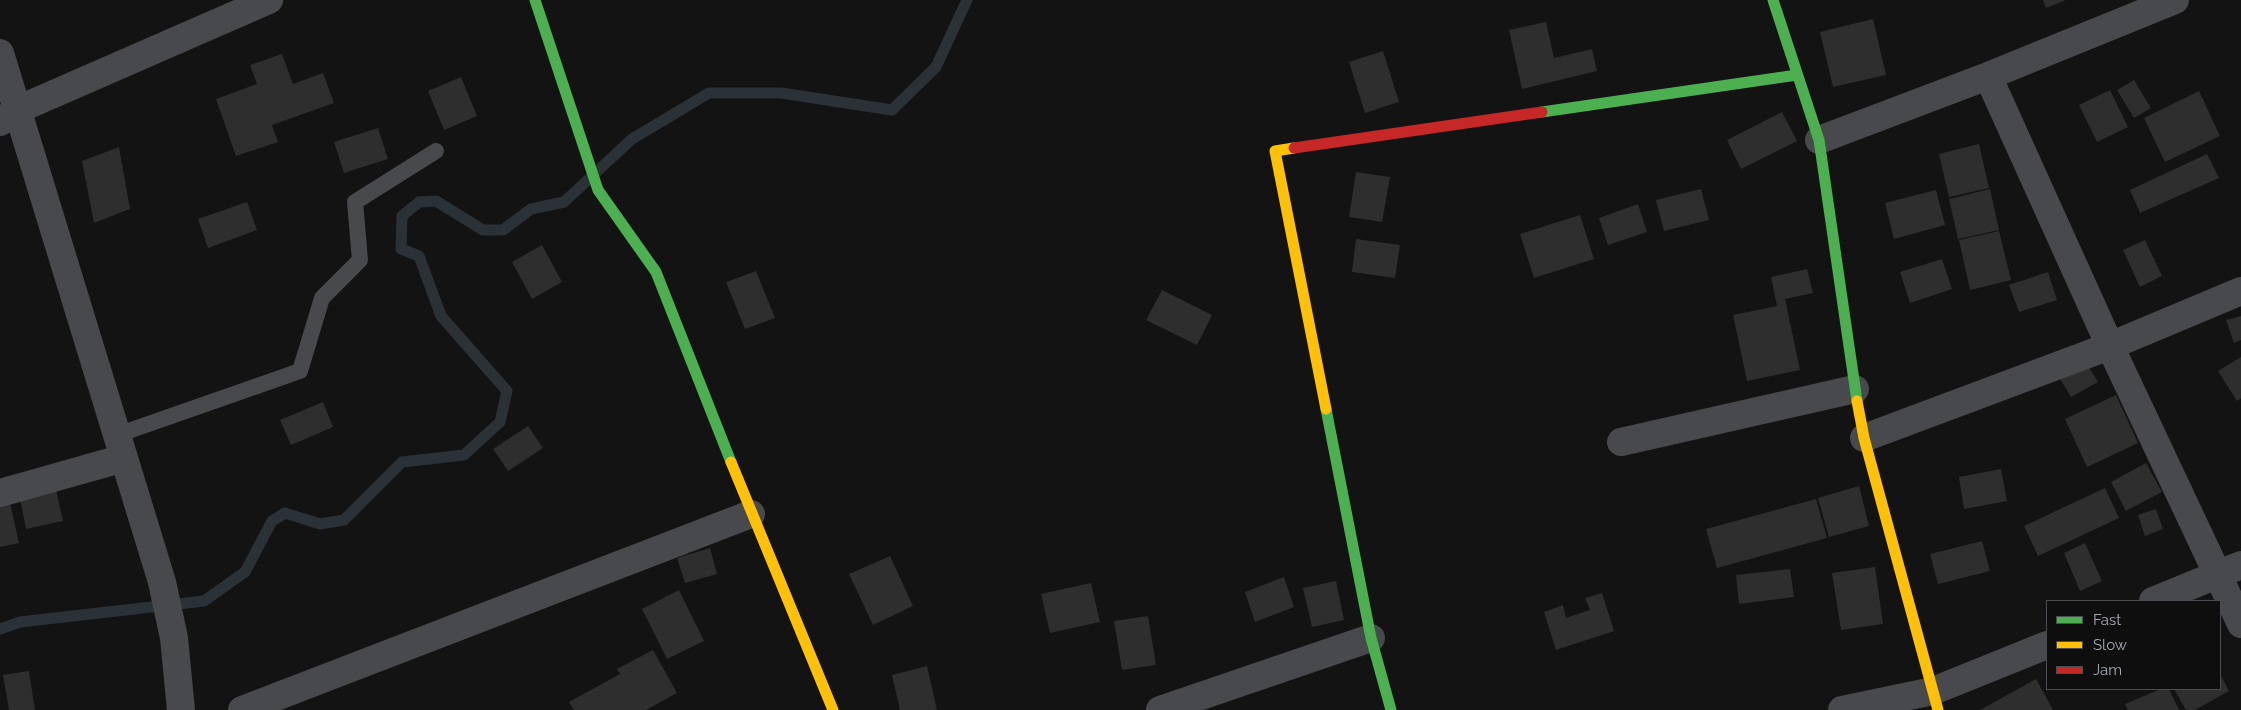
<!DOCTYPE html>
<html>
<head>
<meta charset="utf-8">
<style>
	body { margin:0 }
	#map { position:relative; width:2241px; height:710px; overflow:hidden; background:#131314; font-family:Raleway,sans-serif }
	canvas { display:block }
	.legend { position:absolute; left:2046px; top:600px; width:175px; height:90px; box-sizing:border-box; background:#0e0e0f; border:1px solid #4b4c51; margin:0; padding:6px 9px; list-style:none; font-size:15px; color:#a6aab3 }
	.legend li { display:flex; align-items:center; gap:10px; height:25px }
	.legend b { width:25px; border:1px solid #4b4c51 }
</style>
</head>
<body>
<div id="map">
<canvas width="2241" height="710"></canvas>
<ul class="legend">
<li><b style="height:6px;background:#4caf50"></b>Fast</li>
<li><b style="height:6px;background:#ffc107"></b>Slow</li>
<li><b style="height:6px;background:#c62828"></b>Jam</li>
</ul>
</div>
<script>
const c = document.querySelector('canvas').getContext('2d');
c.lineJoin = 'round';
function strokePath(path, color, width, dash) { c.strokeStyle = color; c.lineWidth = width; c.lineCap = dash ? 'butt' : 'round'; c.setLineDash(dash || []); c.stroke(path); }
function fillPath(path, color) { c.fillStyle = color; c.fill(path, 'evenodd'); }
strokePath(new Path2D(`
	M0,629L20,622L204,601L245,572L272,521L285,513L320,524L344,520L402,462L464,455L500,422L507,391L441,316L419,256L401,249L402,216L419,202L436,201L483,230H503L531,209L564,202L632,139L709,93H781L892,110L936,67L967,0`), '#2b3237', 11);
fillPath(new Path2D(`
	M2043,0H2066L2046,8Z
	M1873,19L1886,75L1833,87L1820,32Z
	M1546,22L1554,58L1592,49L1597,71L1522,89L1509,30Z
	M1383,51L1399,102L1365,113L1349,62Z
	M282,54L293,84L323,73L334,103L272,125L278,142L236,156L216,99L257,84L250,65Z
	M461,77L477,116L444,130L428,91Z
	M2134,80L2151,108L2134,118L2117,90Z
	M2110,90L2128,127L2097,142L2079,105Z
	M2199,91L2220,136L2165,162L2144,118Z
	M1782,112L1797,141L1741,169L1727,140Z
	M378,128L388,159L344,173L334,142Z
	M1979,144L1989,188L1949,197L1939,154Z
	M119,147L130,209L94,223L82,161Z
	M2207,154L2219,178L2140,213L2130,190Z
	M1356,172L1390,177L1382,222L1349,217Z
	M1701,189L1709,220L1664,231L1656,200Z
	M1990,189L1999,230L1958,239L1949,199Z
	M1936,190L1945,225L1894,239L1885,203Z
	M247,202L257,230L208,248L198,219Z
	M1638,204L1647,232L1608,245L1599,218Z
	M1580,215L1594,259L1534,278L1520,234Z
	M1999,231L2011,280L1970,290L1959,240Z
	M1356,239L1400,245L1395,278L1352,272Z
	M2145,240L2162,276L2140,287L2123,250Z
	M542,245L562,282L532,299L512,262Z
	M1942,259L1952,289L1910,303L1900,272Z
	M1807,269L1813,293L1785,299L1800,370L1747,381L1733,315L1777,306L1771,277Z
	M756,271L775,318L745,329L726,282Z
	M2048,272L2057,300L2019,312L2009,285Z
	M1162,290L1212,315L1197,345L1146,320Z
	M2241,316V340L2234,343L2226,320Z
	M2082,356L2098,382L2071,397L2056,372Z
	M2241,357V398L2237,401L2218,371Z
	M2116,395L2138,443L2087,467L2065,419Z
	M323,402L333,427L291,445L280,420Z
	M528,426L543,448L508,471L493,449Z
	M2146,463L2162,492L2126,511L2111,482Z
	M2001,469L2007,501L1964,509L1959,477Z
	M54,481L63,521L26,529L18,488Z
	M1859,486L1869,526L1829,537L1818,498Z
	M2105,488L2119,518L2038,556L2024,526Z
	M1816,499L1827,538L1717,568L1706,529Z
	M10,503L19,543L0,547V505Z
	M2156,509L2163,529L2145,536L2138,515Z
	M1982,541L1990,571L1938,584L1930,554Z
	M2085,543L2102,581L2080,591L2064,553Z
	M710,548L717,574L685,583L677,558Z
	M890,556L913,606L873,625L849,574Z
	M1875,567L1883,624L1841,630L1832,573Z
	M1790,569L1794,597L1739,604L1736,575Z
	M1284,577L1294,607L1255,622L1245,592Z
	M1336,581L1344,620L1312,627L1303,588Z
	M1091,583L1100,622L1050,633L1041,594Z
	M679,590L704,641L667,659L642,609Z
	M1602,593L1614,631L1556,650L1544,612L1563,605L1566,618L1590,610L1585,598Z
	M1148,616L1156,665L1122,670L1114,621Z
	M653,650L677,693L646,710H574L569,702L620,674L617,669Z
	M927,666L937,710H900L892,675Z
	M29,671L35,710H9L3,675Z
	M2220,674L2229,691L2195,710H2186L2174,689H2220Z
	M2036,679L2053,710H1980Z
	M2161,689H2169L2179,710H2128L2125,704Z`), '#2e2e2f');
strokePath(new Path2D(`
	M117,435L300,371L322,298L360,260L355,202L436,151`), '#48494c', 16);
strokePath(new Path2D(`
	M0,53L162,582L174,638L181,710
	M1988,76L2110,346L2241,624
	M0,122L17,110L269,0
	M1819,140L1988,76L2175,0
	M1864,438L2110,346L2241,291
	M1621,442L1855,389
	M0,493L124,458
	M2153,601L2241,565
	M242,710L751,514
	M1160,710L1371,638
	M1842,710L1933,691L2047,645`), '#48494c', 28);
strokePath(new Path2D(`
	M535,0L598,190L656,272L731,462
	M1773,0L1819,140L1857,401
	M1542,112L1797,75
	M1326,409L1371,638L1391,710`), '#4caf50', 11);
strokePath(new Path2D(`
	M1294,148L1275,151L1326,409
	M1857,401L1864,438L1938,710
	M731,462L833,710`), '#ffc107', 11);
strokePath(new Path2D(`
	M1294,148L1542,112`), '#c62828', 11);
</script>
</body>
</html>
